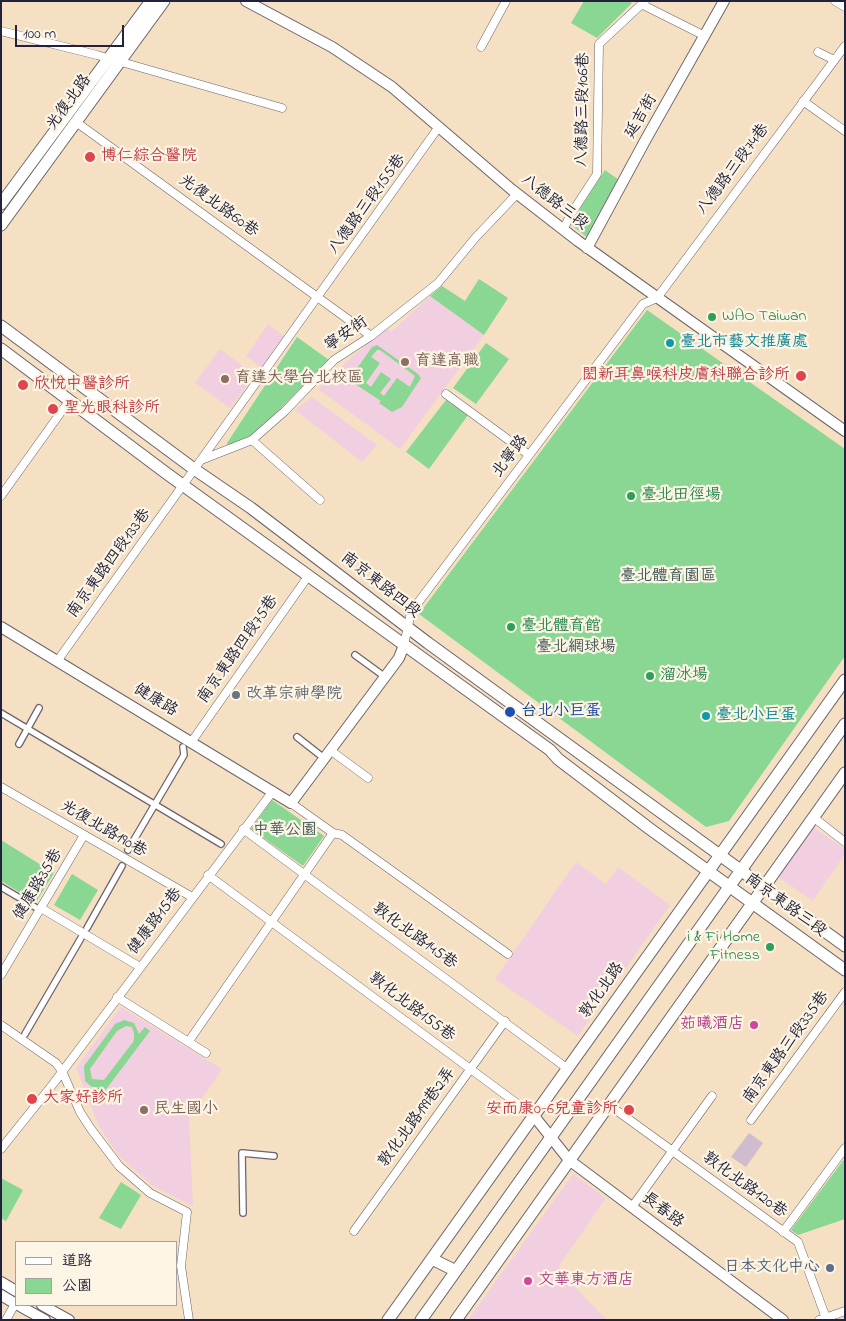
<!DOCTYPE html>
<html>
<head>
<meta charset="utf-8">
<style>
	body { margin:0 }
	#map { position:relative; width:846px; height:1321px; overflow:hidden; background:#f5e0c3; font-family:"Indie Flower","LXGW WenKai TC",sans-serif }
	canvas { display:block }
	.frame { position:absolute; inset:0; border:2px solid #22223b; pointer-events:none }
	.legend { position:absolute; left:15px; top:1241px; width:162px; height:65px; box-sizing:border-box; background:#fcf5e5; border:1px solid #a5a1a1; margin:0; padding:6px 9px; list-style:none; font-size:15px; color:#22223b }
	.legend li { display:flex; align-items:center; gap:10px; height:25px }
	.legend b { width:25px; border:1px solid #a5a1a1 }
	.scale { position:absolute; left:15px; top:25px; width:109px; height:22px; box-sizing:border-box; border:2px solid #22223b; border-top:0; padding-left:6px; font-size:15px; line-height:18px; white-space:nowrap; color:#22223b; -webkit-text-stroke:4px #fcf5e5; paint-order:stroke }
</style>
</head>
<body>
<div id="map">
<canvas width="846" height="1321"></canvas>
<div class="frame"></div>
<ul class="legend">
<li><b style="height:6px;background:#fff"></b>道路</li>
<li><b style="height:14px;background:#8ad693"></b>公園</li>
</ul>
<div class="scale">100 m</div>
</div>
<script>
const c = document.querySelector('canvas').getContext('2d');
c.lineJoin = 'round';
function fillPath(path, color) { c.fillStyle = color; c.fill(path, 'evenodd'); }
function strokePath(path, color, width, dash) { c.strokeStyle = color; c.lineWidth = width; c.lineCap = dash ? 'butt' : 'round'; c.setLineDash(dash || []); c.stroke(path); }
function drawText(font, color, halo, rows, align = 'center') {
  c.font = font + ' "Indie Flower","LXGW WenKai TC",sans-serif'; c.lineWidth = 4.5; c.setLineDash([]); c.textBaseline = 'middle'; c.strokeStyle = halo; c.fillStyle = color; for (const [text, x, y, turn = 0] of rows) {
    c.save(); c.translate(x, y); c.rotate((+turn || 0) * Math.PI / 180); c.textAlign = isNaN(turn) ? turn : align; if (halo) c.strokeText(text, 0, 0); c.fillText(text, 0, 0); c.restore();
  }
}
fillPath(new Path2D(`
	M430,296L484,335L400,449L318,389L384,327L391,332Z
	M268,324L285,337L262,368L246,356Z
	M220,349L255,375L230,408L195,383Z
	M312,397L377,445L362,462L295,410Z
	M813,827L845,849V854L813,901L778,877Z
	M576,862L606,884L618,867L670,905L578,1036L495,979Z
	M121,1007L222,1069L189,1118L193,1206L153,1186L118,1155L99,1126L76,1068Z
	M573,1174L606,1198L559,1266L561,1273L607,1320H468Z`), '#f2cfe0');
fillPath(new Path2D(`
	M749,1133L763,1143L746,1167L731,1157Z`), '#cfbdcf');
fillPath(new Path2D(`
	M584,1H628L632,3L597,38L571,23Z
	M605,170L619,180L588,238L570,224Z
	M479,279L508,298L484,335L430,296L442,286L465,301Z
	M647,310L845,449V656L729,821L706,827L419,614Z
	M297,337L329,360L263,426L250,436L228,446L227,443Z
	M486,343L509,359L476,404L453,388Z
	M377,345L418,374L421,378L402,407L392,412L379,403L381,401L349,380L372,347ZM377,350H380L415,376L410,387L397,378L384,396L380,393L391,379L381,372L371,387L366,383L380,363L371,357Z
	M446,400L468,415L429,469L406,452Z
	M272,800L324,836L303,866L251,829Z
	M1,840L54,873L36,902L1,881Z
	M72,874L98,890L80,920L54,905Z
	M124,1020L134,1023L139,1034L145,1027L150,1031L98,1100L92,1095L98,1087H92L85,1081L84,1066L115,1024ZM126,1026L132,1027C134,1033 135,1037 133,1042L104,1080L92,1079L90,1069L117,1031Z
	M845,1158V1219L798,1235L791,1230Z
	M1,1178L23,1190L6,1221L1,1218Z
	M121,1182L141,1195L121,1229L99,1218Z`), '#8ad693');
const pedestrian = new Path2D(`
	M355,655L381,674
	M1,713L221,844
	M297,737L320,755
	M19,744L39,708
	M128,850L184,755L183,747
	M1,887L35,907
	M87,928L122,866
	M25,1034L81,938
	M243,1213L242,1153L274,1156`);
const minor = new Path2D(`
	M835,1L845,7
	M643,5L705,36
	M1,31L97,55L282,108
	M481,47L506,1
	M818,52L834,60
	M803,101L845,131
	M76,122L371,336
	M563,230L571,214L597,174L599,44L645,1
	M446,394L529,455
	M252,440L320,500
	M201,460L252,440L285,411L334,360L371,336L438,283L476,237L517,194
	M1,496L69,401
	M404,645L411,612L643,304L657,298L845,46
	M58,660L438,128
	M192,741L309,575
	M330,750L368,778
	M1,787L192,897
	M291,803L333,833L342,835L508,954
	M813,817L845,842
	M243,829L568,1069
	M208,875L534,1116
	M41,908L140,967
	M1,975L84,835
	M117,997L206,1053
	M1,1025L56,1063L62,1071L80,1112L91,1129L119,1166L150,1193L187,1212L181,1266L189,1320
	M189,1041L333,833
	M609,1105L798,1242L826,1318
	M751,1120L845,992
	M1,1149L53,1084L273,791
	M632,1207L712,1096
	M354,1231L505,1021
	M783,1232L845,1148
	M6,1320L16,1302
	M819,1320L845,1311`);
const tertiary = new Path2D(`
	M246,1L332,47L392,87L511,189L578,241L845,431
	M587,248L646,139L724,1
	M1,627L291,803L399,658L404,645
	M534,1116L569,1160L783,1320
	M1,1282L16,1291
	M1,1295L16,1304
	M18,1305L45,1320
	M42,1305L69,1320`);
const secondary = new Path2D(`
	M1,204L151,1
	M1,225L164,1
	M1,326L194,469L251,508L428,643L845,946
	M1,349L166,473L550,750L558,759L650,829L845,970
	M432,1259L456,1271
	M388,1320L845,680
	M421,1320L845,724
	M456,1320L845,773`);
strokePath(pedestrian, '#6c646b', 8);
strokePath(minor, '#6c646b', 9);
strokePath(tertiary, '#6c646b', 12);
strokePath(secondary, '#6c646b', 13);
strokePath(pedestrian, '#fff', 5.5);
strokePath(minor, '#fff', 8);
strokePath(tertiary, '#fff', 10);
strokePath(secondary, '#fff', 11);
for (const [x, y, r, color] of [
	[90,157,6,"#e0444e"],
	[712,317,5,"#2e9e5b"],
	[670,343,5,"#0f9aa8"],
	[405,362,5,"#8d6e63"],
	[801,376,6,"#e0444e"],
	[225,379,5,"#8d6e63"],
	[23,385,6,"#e0444e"],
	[53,409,6,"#e0444e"],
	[631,496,5,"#2e9e5b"],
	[511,627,5,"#2e9e5b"],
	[650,676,5,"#2e9e5b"],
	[236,695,5,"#6b7280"],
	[510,712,6,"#1a4fb4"],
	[706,716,5,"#0f9aa8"],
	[770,947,5,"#2e9e5b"],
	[754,1025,5,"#d1479c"],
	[32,1099,6,"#e0444e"],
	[144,1110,5,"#8d6e63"],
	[629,1110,6,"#e0444e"],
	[830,1268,5,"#5c6f8a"],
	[528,1281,5,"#d1479c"]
]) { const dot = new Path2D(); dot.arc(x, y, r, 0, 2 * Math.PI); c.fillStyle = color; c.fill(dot); strokePath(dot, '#fcf5e5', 2); }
drawText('16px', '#22223b', '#fcf5e5', [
	["光復北路",70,103,-54],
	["八德路三段106巷",584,110,-89],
	["延吉街",642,117,-60],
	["八德路三段74巷",734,170,-53],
	["八德路三段",554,203,38],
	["八德路三段155巷",368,205,-54],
	["光復北路60巷",218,207,36],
	["寧安街",347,335,-35],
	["北寧路",511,457,-53],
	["南京東路四段133巷",110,564,-54],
	["南京東路四段",380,586,38],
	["南京東路四段75巷",239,650,-55],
	["健康路",155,701,31],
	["光復北路190巷",103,830,30],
	["健康路35巷",39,885,-59],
	["南京東路三段",785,906,36],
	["健康路15巷",156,922,-53],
	["敦化北路145巷",414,937,36],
	["敦化北路",603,991,-55],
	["敦化北路155巷",411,1008,37],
	["南京東路三段335巷",787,1048,-54],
	["敦化北路199巷2弄",418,1118,-54],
	["敦化北路120巷",744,1186,36],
	["長春路",662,1211,37]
]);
drawText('16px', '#be3a42', '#fcf5e5', [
	["博仁綜合醫院",101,157],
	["閎新耳鼻喉科皮膚科聯合診所",790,376,"right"],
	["欣悅中醫診所",34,385],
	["聖光眼科診所",64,409],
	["大家好診所",43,1099],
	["安而康0-6兒童診所",618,1110,"right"]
], 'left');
drawText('16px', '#27864d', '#fcf5e5', [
	["WAO Taiwan",722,317],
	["臺北田徑場",641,496],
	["臺北體育館",521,627],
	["溜冰場",660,676],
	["i & Fi Home",760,938,"right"],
	["Fitness",760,956,"right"]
], 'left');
drawText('16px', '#0d838f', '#fcf5e5', [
	["臺北市藝文推廣處",680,343],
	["臺北小巨蛋",716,716]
], 'left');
drawText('16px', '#785e54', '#fcf5e5', [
	["育達高職",415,362],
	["育達大學台北校區",235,379],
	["民生國小",154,1110]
], 'left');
drawText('16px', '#415855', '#fcf5e5', [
	["臺北體育園區",668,577],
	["臺北網球場",576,648],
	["中華公園",285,831]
]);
drawText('16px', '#5b616d', '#fcf5e5', [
	["改革宗神學院",246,695]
], 'left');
drawText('16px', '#164399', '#fcf5e5', [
	["台北小巨蛋",521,712]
], 'left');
drawText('16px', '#b23c85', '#fcf5e5', [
	["茹曦酒店",744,1025],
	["文華東方酒店",538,1281,"left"]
], 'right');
drawText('16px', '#4e5e75', '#fcf5e5', [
	["日本文化中心",820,1268]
], 'right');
</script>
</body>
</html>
